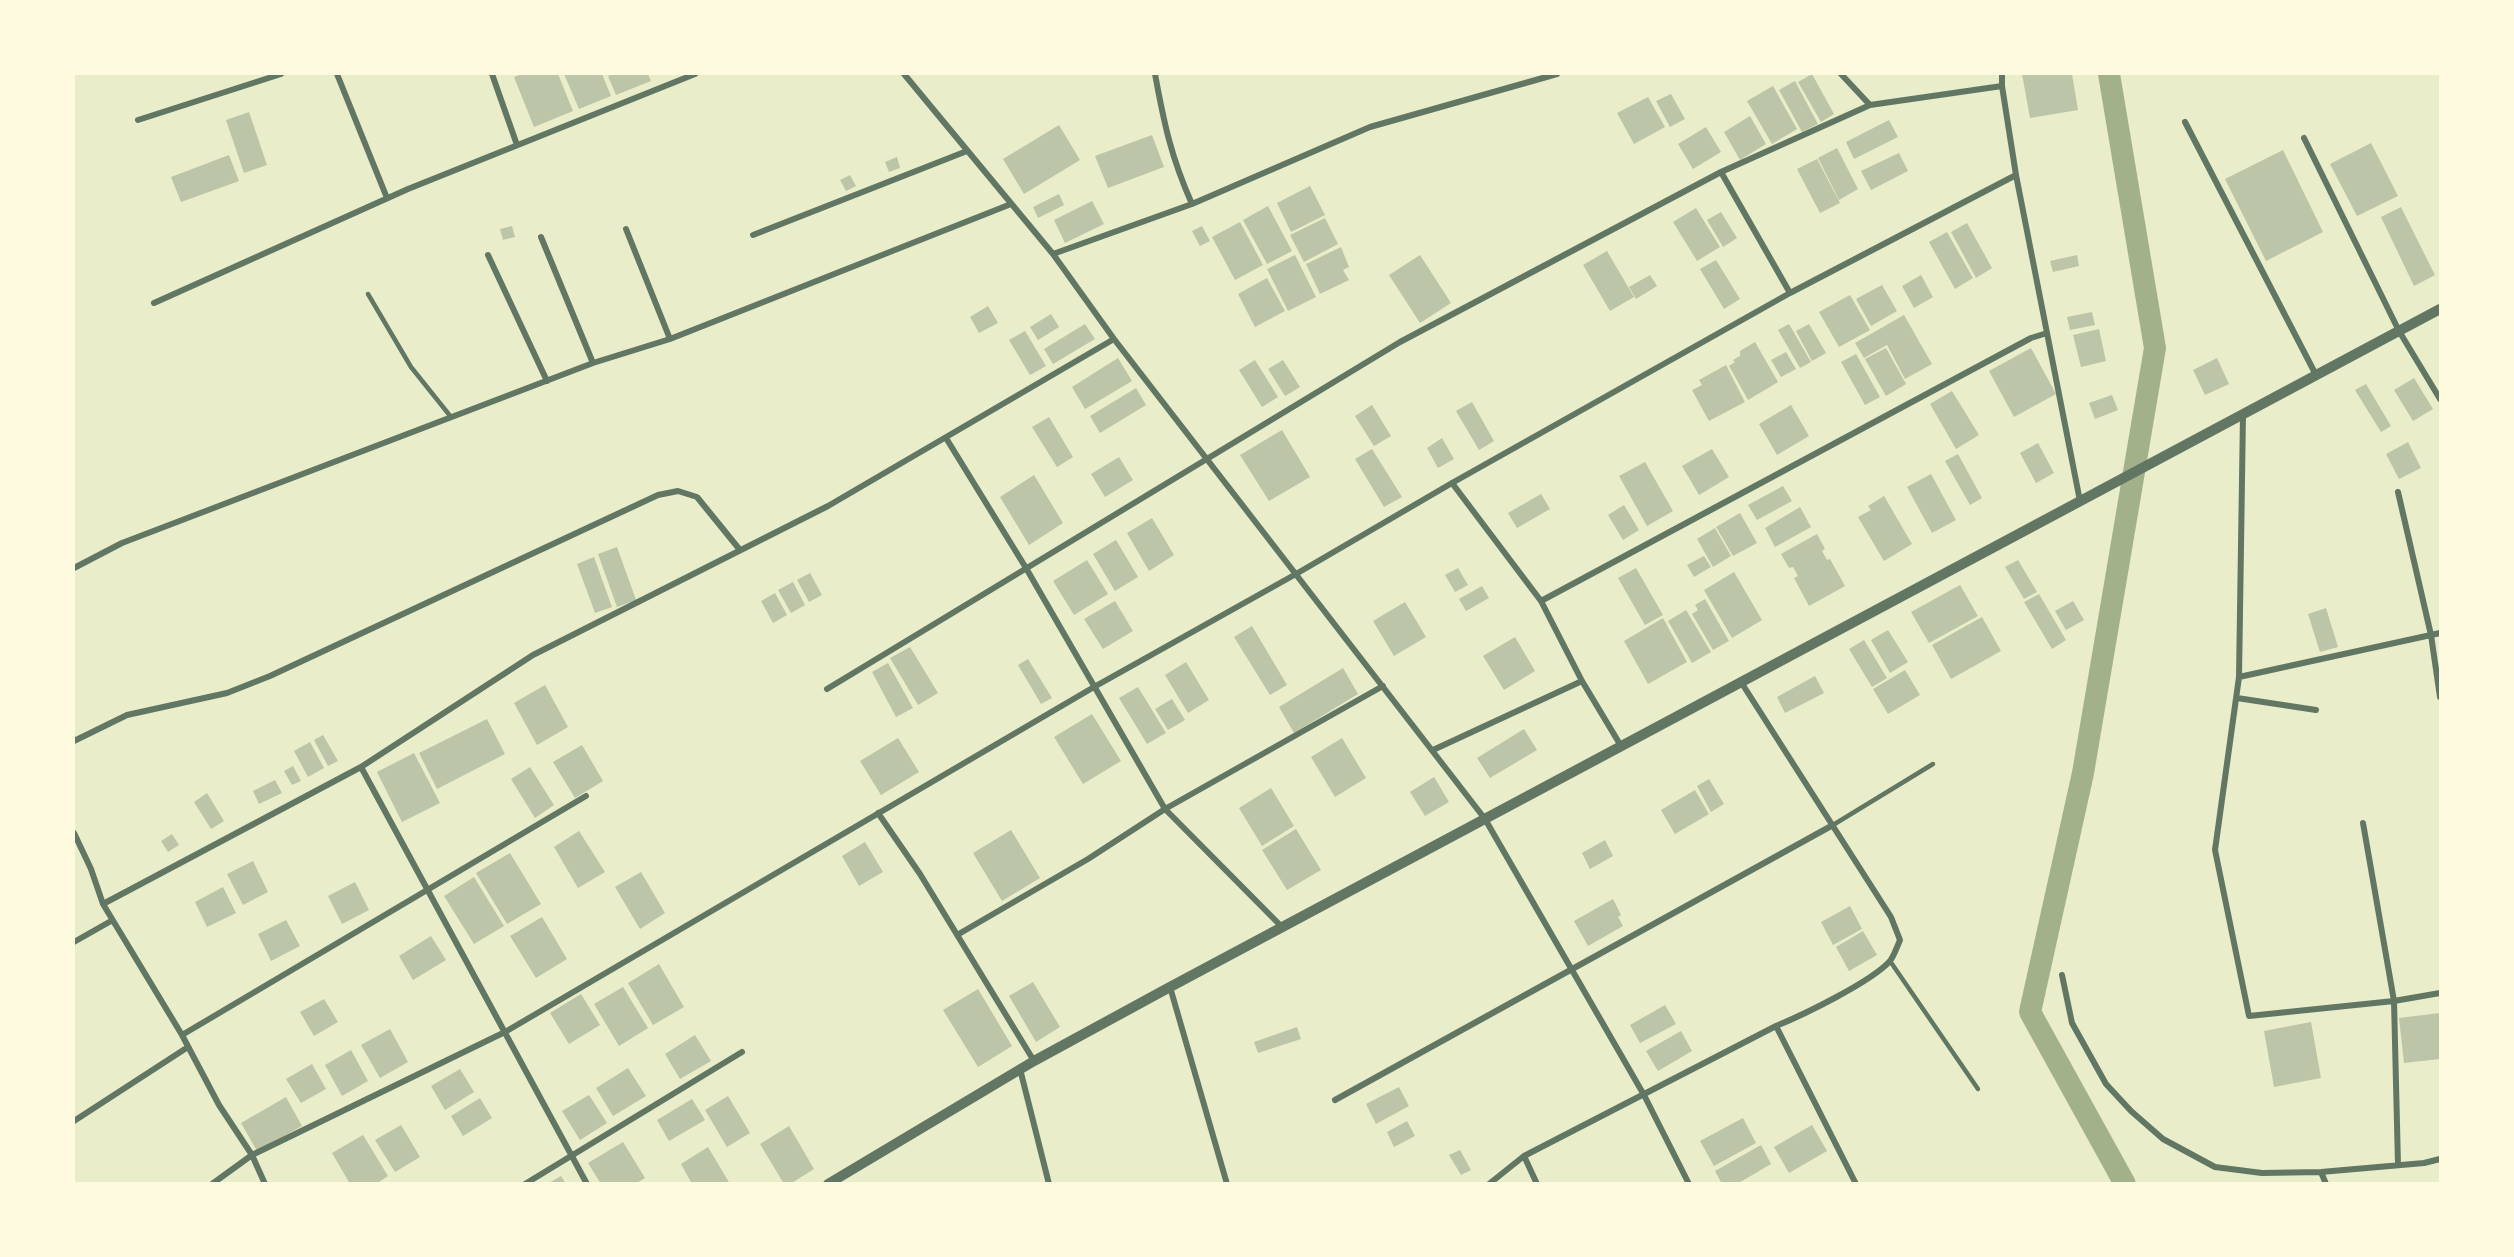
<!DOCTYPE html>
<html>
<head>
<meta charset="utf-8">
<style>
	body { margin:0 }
	#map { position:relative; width:2514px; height:1257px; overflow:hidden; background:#e9edc9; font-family:"Archivo Narrow",sans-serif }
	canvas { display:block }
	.frame { position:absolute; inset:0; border:75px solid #fefae0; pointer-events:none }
</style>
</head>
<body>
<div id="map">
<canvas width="2514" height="1257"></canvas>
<div class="frame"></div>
</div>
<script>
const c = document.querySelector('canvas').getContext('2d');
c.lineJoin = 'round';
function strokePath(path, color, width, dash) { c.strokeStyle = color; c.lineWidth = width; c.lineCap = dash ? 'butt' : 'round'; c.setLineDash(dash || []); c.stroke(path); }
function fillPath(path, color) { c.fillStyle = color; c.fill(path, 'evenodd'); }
strokePath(new Path2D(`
	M2109,74L2155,348L2083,773L2030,1012L2125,1184`), '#a3b18a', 22);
fillPath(new Path2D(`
	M522,74H558L573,111L534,127L514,77Z
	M564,74H602L611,96L579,109Z
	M613,74H648L651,81L616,95L608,76Z
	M1812,74L1834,114L1821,122L1798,82Z
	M2022,74H2072L2078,110L2030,118Z
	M1795,81L1818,124L1802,132L1779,90Z
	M1773,86L1797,129L1772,144L1747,101Z
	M1671,94L1685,119L1670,127L1656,101Z
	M1648,97L1665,127L1634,144L1617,113Z
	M249,112L267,165L244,173L226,120Z
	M1750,116L1766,144L1740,160L1724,132Z
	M1889,120L1898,137L1854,159L1846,142Z
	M1059,125L1080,160L1024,194L1003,159Z
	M1706,127L1721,152L1693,169L1678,144Z
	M1152,135L1164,167L1108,188L1095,156Z
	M2371,143L2398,196L2357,216L2330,164Z
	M1837,148L1858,189L1839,200L1818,158Z
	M2283,150L2323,232L2266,261L2225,179Z
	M1899,153L1908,171L1871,190L1861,171Z
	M229,155L239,181L181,202L171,177Z
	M897,157L900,168L889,172L885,162Z
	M1817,159L1840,203L1820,213L1797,169Z
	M850,175L856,186L846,191L840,180Z
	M1310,186L1325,215L1291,232L1277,203Z
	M1059,194L1064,205L1038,218L1033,207Z
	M1092,201L1104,224L1065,243L1054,220Z
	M1268,206L1292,251L1267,264L1243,220Z
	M2401,207L2435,275L2414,286L2381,217Z
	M1696,208L1720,247L1697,261L1673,222Z
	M1721,212L1737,238L1723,247L1707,220Z
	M1325,218L1338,244L1304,262L1290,235Z
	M1240,222L1263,265L1235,280L1212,237Z
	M1967,223L1992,268L1976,278L1951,232Z
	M512,226L515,237L503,240L500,229Z
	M1202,226L1210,241L1200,246L1192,231Z
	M1947,232L1973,278L1955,289L1929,242Z
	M1341,247L1349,267L1343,270L1349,280L1320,294L1306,264Z
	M1607,251L1634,297L1610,311L1583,265Z
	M1295,255L1316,297L1288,311L1267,269Z
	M1420,255L1451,303L1420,323L1389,275Z
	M2077,255L2079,266L2053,272L2050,261Z
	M1716,260L1740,299L1724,309L1700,269Z
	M1650,275L1657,286L1636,299L1629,287Z
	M1921,275L1933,297L1914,308L1902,286Z
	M1267,278L1285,311L1255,327L1238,294Z
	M1882,285L1897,311L1871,326L1856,299Z
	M1850,295L1870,330L1839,347L1819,312Z
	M988,306L998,323L979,333L970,317Z
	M2092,312L2095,325L2070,330L2067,317Z
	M1051,314L1059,327L1038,340L1030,327Z
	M1904,315L1932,364L1905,379L1887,345L1864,358L1855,343Z
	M1085,324L1095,339L1053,364L1044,349Z
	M1789,324L1811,362L1800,368L1778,330Z
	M1809,324L1826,353L1812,361L1796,331Z
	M2099,329L2106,361L2081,367L2073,335Z
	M1025,331L1046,366L1030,375L1009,340Z
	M1755,342L1778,382L1748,400L1729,366L1735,362L1733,360L1740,356V351Z
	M1886,348L1906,384L1886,396L1865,359Z
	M2031,348L2056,394L2014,417L1989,371Z
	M1786,352L1796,369L1781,377L1771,360Z
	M1856,354L1880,397L1865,405L1841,362Z
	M1118,358L1132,381L1085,409L1072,387Z
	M2217,358L2229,384L2205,395L2193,370Z
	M1255,360L1278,397L1262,407L1239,370Z
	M1283,360L1300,387L1285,396L1268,369Z
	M1726,365L1745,402L1709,421L1692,390L1702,385L1699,380Z
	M2414,378L2433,409L2413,421L2394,390Z
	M2366,384L2391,426L2381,432L2355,390Z
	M1136,388L1146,405L1100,433L1090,416Z
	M1952,391L1979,435L1956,449L1930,404Z
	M2112,395L2118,410L2095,419L2089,403Z
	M1472,402L1494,441L1479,450L1456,411Z
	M1372,405L1391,436L1374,446L1355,416Z
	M1791,405L1809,436L1777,455L1759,424Z
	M1049,417L1073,457L1057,467L1032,427Z
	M1282,430L1310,477L1269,501L1240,455Z
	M1442,438L1454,459L1438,468L1427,448Z
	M2408,442L2421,468L2399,479L2386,454Z
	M2038,443L2054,473L2036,483L2020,453Z
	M1372,449L1402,497L1384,507L1355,459Z
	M1712,449L1729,477L1699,495L1682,466Z
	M1958,454L1982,498L1970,505L1945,461Z
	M1119,457L1133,480L1105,497L1091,474Z
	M1645,462L1673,511L1647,526L1619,476Z
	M1931,474L1956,520L1932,533L1907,487Z
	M1034,475L1063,523L1029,545L1000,497Z
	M1783,486L1792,501L1757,520L1748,505Z
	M1541,494L1550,509L1517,528L1508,513Z
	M1884,496L1912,544L1884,561L1858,517L1871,510L1868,506Z
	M1624,505L1639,530L1623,540L1608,515Z
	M1800,507L1811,527L1775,547L1765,528Z
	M1740,513L1757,543L1733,556L1716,527Z
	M1152,518L1174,555L1149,571L1127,533Z
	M1715,528L1731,556L1713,567L1697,539Z
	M1817,534L1825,549L1822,551L1827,560L1830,559L1845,586L1809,606L1794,578L1798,576L1793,567L1789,568L1781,554Z
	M1116,540L1138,577L1115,591L1093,554Z
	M617,547L636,600L617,607L598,554Z
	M1704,556L1711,567L1694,577L1687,565Z
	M594,557L612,607L595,613L577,564Z
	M1087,560L1108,594L1074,615L1053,581Z
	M2018,560L2037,592L2024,599L2005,567Z
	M1458,568L1468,585L1455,592L1445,575Z
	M1636,568L1663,615L1645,625L1618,578Z
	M1734,572L1762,620L1732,638L1704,590Z
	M810,573L822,595L809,602L797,580Z
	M793,582L805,605L791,613L778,590Z
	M1960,585L1978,616L1929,643L1911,612Z
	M1482,586L1489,598L1466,611L1459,599Z
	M775,593L787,615L773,623L761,601Z
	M2039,594L2066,640L2052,649L2024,602Z
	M1705,599L1729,641L1713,650L1692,614L1698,610L1695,605Z
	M1115,601L1133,631L1103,649L1084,619Z
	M2073,601L2084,620L2066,630L2055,611Z
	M1405,602L1426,637L1394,656L1373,621Z
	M2326,608L2338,647L2320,652L2308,614Z
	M1686,610L1711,652L1692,663L1668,621Z
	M1982,617L2001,651L1951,679L1932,645Z
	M1663,618L1687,662L1648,684L1624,641Z
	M1252,626L1287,685L1270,695L1234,637Z
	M1888,630L1908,662L1890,673L1871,640Z
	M1515,637L1535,671L1504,690L1483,656Z
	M1864,640L1887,678L1872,687L1849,649Z
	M910,647L938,693L918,705L890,658Z
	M1028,659L1052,698L1041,704L1018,665Z
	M1186,662L1209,700L1188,713L1165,675Z
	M888,663L913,708L896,717L872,672Z
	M1343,668L1358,694L1294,733L1279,707Z
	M1905,670L1920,695L1888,714L1873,689Z
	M1815,676L1824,693L1785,713L1777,697Z
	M545,685L568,727L537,745L514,703Z
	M1138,687L1166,733L1147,744L1119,698Z
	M1172,699L1185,720L1168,730L1155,709Z
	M1092,714L1121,761L1083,784L1054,737Z
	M487,719L505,754L437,789L419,753Z
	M1524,729L1537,750L1490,778L1477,758Z
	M323,735L338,761L328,766L314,740Z
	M898,738L919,772L881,795L860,761Z
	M1342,738L1366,778L1335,797L1311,757Z
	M310,742L324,768L308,777L294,751Z
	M582,745L603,781L575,798L553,762Z
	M414,753L440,803L402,822L377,772Z
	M293,766L301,781L292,785L284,771Z
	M530,767L554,805L535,818L511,779Z
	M1434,777L1449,802L1425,816L1410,792Z
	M1709,779L1724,804L1711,812L1697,786Z
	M275,780L282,793L259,804L253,791Z
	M1271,788L1294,826L1262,846L1239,808Z
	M1695,790L1709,814L1675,834L1661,810Z
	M207,793L224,821L211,829L194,802Z
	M1296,829L1321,870L1287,890L1262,850Z
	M1011,830L1040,878L1002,901L973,853Z
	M579,831L605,872L578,888L554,847Z
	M172,834L179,845L168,852L161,841Z
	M1605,840L1613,856L1590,869L1582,853Z
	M865,842L883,872L859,886L842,856Z
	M510,853L541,904L507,924L476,873Z
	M253,861L268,892L243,905L227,874Z
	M641,872L665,913L640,929L615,887Z
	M474,877L504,926L474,944L444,896Z
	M355,882L369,910L342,924L328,896Z
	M223,887L236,913L207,927L195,902Z
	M1613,899L1621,915L1618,917L1623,926L1588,946L1574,921Z
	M1850,906L1862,929L1833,945L1821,922Z
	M542,917L567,959L536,978L510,936Z
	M286,920L300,946L271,961L258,934Z
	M1863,931L1877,955L1849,971L1836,947Z
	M431,936L446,960L413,980L399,956Z
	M659,964L684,1007L653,1025L628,983Z
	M1033,982L1060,1027L1036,1042L1009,996Z
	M623,987L648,1028L619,1046L594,1004Z
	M978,989L1012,1046L978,1067L943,1010Z
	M581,994L600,1025L569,1044L550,1013Z
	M324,999L338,1022L314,1036L300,1012Z
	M1665,1005L1676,1024L1640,1043L1630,1025Z
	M2440,1013V1059L2404,1063L2399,1018Z
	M2311,1022L2321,1078L2274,1087L2264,1031Z
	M1297,1027L1301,1039L1258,1053L1254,1042Z
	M390,1029L408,1062L380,1078L361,1045Z
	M1681,1031L1692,1051L1658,1071L1646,1051Z
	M695,1035L711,1061L680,1079L665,1054Z
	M351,1050L368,1081L342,1096L325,1065Z
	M312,1064L326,1089L301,1103L286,1079Z
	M628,1068L646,1096L613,1116L596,1088Z
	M460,1069L474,1092L445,1110L431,1086Z
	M1399,1087L1409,1106L1376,1124L1366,1104Z
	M589,1095L607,1123L580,1140L562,1111Z
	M728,1096L750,1133L727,1147L705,1110Z
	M286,1097L302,1126L257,1151L241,1123Z
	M480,1098L492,1118L463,1136L451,1116Z
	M692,1099L705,1120L669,1141L657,1120Z
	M1743,1118L1756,1143L1714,1166L1700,1141Z
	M1407,1121L1415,1136L1394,1147L1387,1132Z
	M401,1125L420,1157L395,1172L375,1140Z
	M1812,1125L1827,1151L1789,1173L1774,1147Z
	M789,1126L814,1169L790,1184H784L760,1144Z
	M363,1135L388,1176L376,1184H350L332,1153Z
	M623,1142L645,1178L635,1184H601L588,1163Z
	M1761,1145L1771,1164L1737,1184H1722L1715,1171Z
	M708,1147L730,1184H692L681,1164Z
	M1460,1150L1471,1170L1461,1175L1449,1155Z
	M561,1176L566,1184H547Z`), '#bcc5a7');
strokePath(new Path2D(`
	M368,294L411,367L451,417
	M1833,825L1933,764
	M1890,961L1978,1089`), '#617663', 4.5);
strokePath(new Path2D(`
	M337,74L387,198
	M492,74L517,145
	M904,74L1053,254L1114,339L1485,819L1644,1095L1689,1184
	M1155,74C1164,123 1171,157 1192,204
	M1841,74L1870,105
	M2002,74V86L2016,175L2080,501
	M138,120L281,74
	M2185,122L2316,375
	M2304,138L2399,331L2440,399
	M1721,172L1790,293
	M626,229L670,339
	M753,235L967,151
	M541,237L593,363
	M1053,254L1192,204L1370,127L1557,74
	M488,255L547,381
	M154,303L408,189L695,74
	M2243,414L2239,677L2215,850L2249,1016L2394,1001L2440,993
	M946,438L1026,568L1165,809L1282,927
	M1452,483L1541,601
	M2398,492L2431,635L2440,697
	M74,568L122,543L593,363L670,339L1011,204
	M2239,677L2440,633
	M827,689L1400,342L1721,172L1870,105L2002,86
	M2237,698L2316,710
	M74,741L127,715L227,693L270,676L658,495L678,491L697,497L740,550
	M1621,746L1582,681L1541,601L2031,338L2047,333
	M1433,750L1582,681
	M361,767L587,1184
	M878,813L920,874L1034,1061
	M2363,823L2394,1001L2398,1165
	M74,833L91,869L103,904
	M957,935L1088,859L1165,809L1383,686
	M74,942L111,921
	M2062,975L2072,1023L2106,1084L2131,1111L2163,1139L2215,1167L2262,1173L2321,1172L2424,1163L2440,1159
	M1170,987L1227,1184
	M1776,1026L1856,1184
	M182,1035L586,796
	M1020,1069L1049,1184
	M1335,1100L1833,825
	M74,1121L188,1047
	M1524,1156L1537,1184
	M2321,1172L2326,1184
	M212,1184L252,1155L505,1032L1094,687L1296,574L1452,483L1790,293L2016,175
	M265,1184L252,1155L219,1105L182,1035L103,904L361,767L533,655L828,506L1114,339
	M525,1184L742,1052
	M1489,1184L1524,1156L1776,1026C1803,1015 1871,982 1890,961C1894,956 1897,947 1900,940L1891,917L1741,682`), '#617663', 6);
strokePath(new Path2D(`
	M828,1184L1034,1061L1170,987L2440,309`), '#617663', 10);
</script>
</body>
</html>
